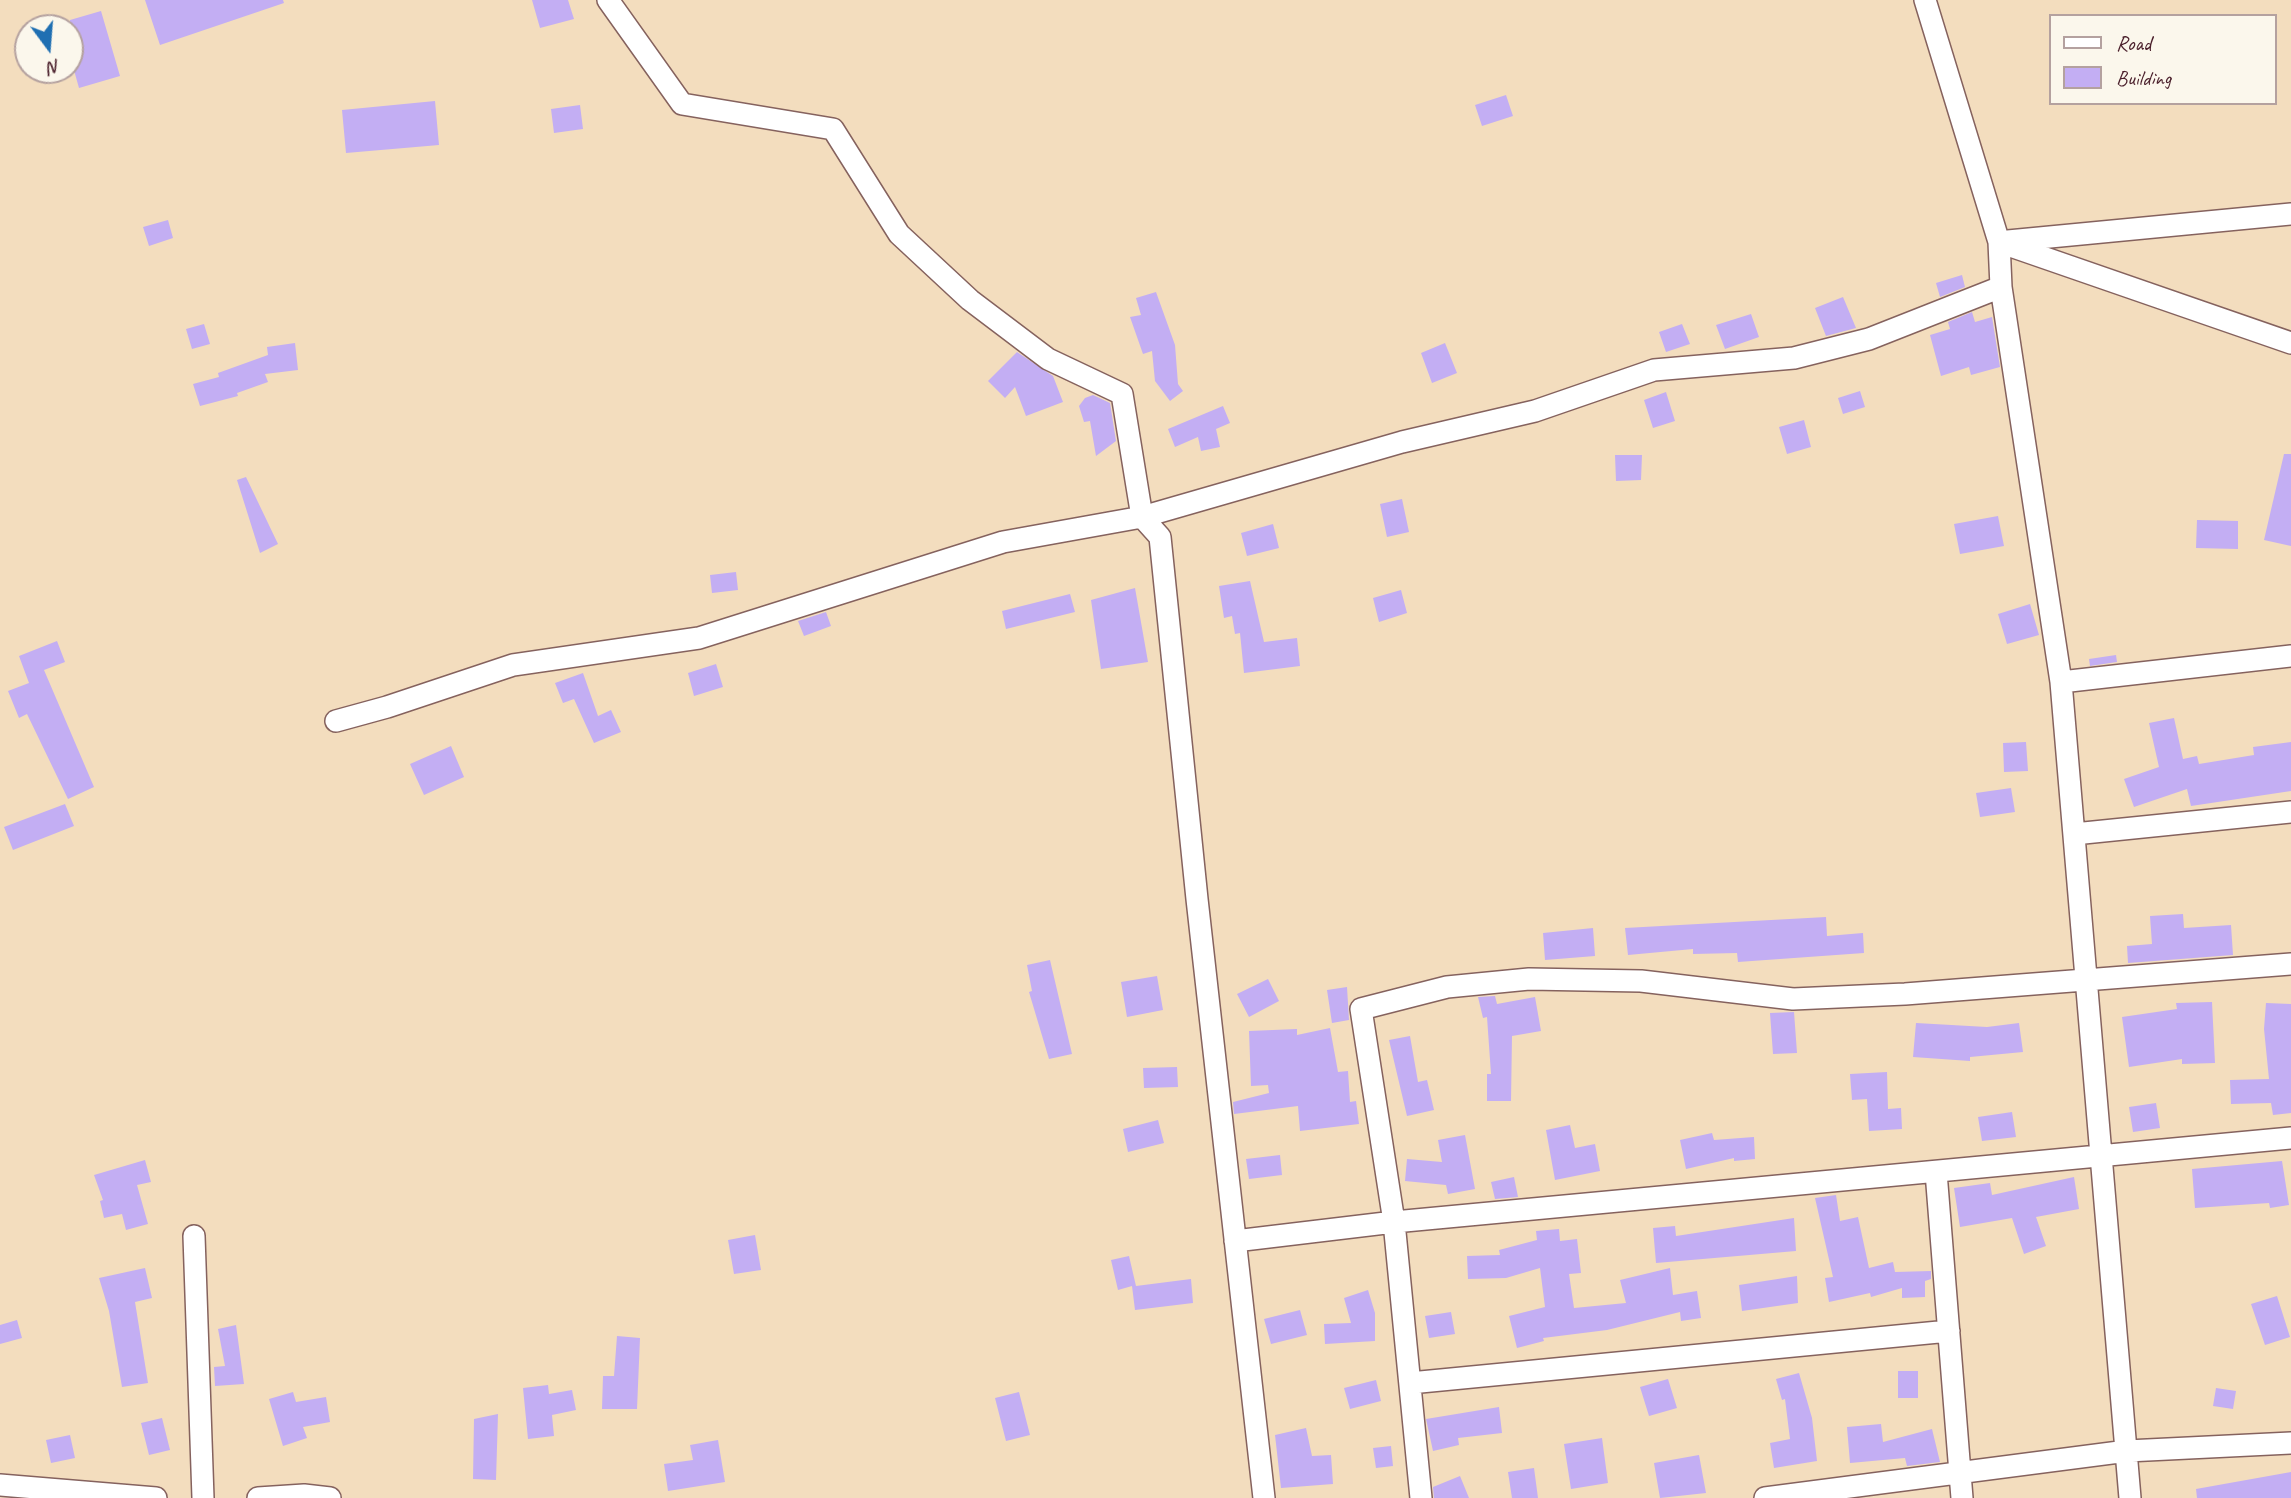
<!DOCTYPE html>
<html>
<head>
<meta charset="utf-8">
<style>
	body { margin:0 }
	#map { position:relative; width:2291px; height:1498px; overflow:hidden; background:#f3ddbe; font-family:Caveat,sans-serif }
	canvas { display:block }
	.legend { position:absolute; left:2049px; top:14px; width:228px; height:91px; box-sizing:border-box; background:#fbf7ec; border:2px solid #b4a19f; margin:0; padding:9px 12px; list-style:none; font-size:21px; color:#4a1f2b }
	.legend li { display:flex; align-items:center; gap:14px; height:35px }
	.legend b { width:35px; border:2px solid #b4a19f }
	.north { position:absolute; left:14px; top:14px; width:70px; height:70px; box-sizing:border-box; background:#fbf7ec; border:2px solid #b4a19f; border-radius:50%; rotate:164deg; font-size:19px; font-weight:700; line-height:28px; text-align:center; color:#4a1f2b }
	.north::after { content:''; display:block; margin:auto; width:24px; height:32px; background:#1f6fb2; clip-path:polygon(50% 0,100% 100%,50% 72%,0 100%) }
</style>
</head>
<body>
<div id="map">
<canvas width="2291" height="1498"></canvas>
<ul class="legend">
<li><b style="height:9px;background:#fff"></b>Road</li>
<li><b style="height:19px;background:#c3aef3"></b>Building</li>
</ul>
<div class="north">N</div>
</div>
<script>
const c = document.querySelector('canvas').getContext('2d');
c.lineJoin = 'round';
function fillPath(path, color) { c.fillStyle = color; c.fill(path, 'evenodd'); }
function strokePath(path, color, width, dash) { c.strokeStyle = color; c.lineWidth = width; c.lineCap = dash ? 'butt' : 'round'; c.setLineDash(dash || []); c.stroke(path); }
fillPath(new Path2D(`
	M145,0H283L284,3L160,45Z
	M532,0H568L574,19L540,28Z
	M101,11L120,76L79,88L70,56V20Z
	M1506,95L1513,116L1482,126L1475,105Z
	M435,101L439,145L346,153L342,110Z
	M580,105L583,129L554,133L551,109Z
	M168,220L173,238L149,246L143,227Z
	M1962,275L1965,287L1940,297L1936,283Z
	M1156,292L1175,345L1178,384L1183,391L1170,401L1155,381L1152,351L1143,354L1130,317L1141,315L1136,298Z
	M1843,297L1856,328L1826,336L1815,308Z
	M1972,312L1975,322L1992,317L2000,367L1971,375L1969,367L1941,376L1930,335L1950,329L1948,322Z
	M1751,314L1759,337L1725,349L1716,325Z
	M204,324L210,344L192,349L186,329Z
	M1682,324L1690,344L1666,352L1659,332Z
	M295,343L298,370L265,374L268,382L237,393L238,396L200,406L193,384L219,377L218,373L268,355L267,347Z
	M1445,343L1457,373L1432,383L1421,353Z
	M1017,352L1053,376L1063,402L1026,416L1015,387L1005,398L988,381Z
	M1860,391L1865,407L1843,414L1838,398Z
	M1666,392L1675,421L1653,428L1644,400Z
	M1093,395L1110,403L1116,441L1096,456L1090,421L1084,422L1079,406L1085,398Z
	M1223,406L1230,423L1216,429L1220,447L1201,451L1198,437L1175,447L1168,429Z
	M1804,420L1811,447L1787,454L1779,427Z
	M2284,454H2291V546L2264,540Z
	M1615,455H1642L1641,480L1616,481Z
	M246,477L278,544L260,553L237,480Z
	M1402,499L1409,532L1387,537L1380,504Z
	M1998,516L2004,546L1960,554L1954,524Z
	M2197,520L2238,521V549L2196,548Z
	M1273,524L1279,548L1247,556L1241,533Z
	M736,572L738,590L712,593L710,575Z
	M1250,581L1264,642L1297,638L1300,666L1244,673L1240,633L1235,634L1232,616L1224,618L1219,586Z
	M1135,588L1148,662L1101,669L1091,600Z
	M1401,590L1407,613L1379,622L1373,598Z
	M1070,594L1075,612L1006,629L1002,611Z
	M2030,604L2039,635L2007,644L1998,614Z
	M826,612L831,626L804,636L798,621Z
	M57,641L65,662L44,670L94,787L68,799L27,714L19,718L8,691L29,683L19,656Z
	M2116,655L2117,662L2090,666L2089,659Z
	M716,664L723,687L694,696L688,673Z
	M583,673L598,716L611,710L621,732L594,743L574,699L563,703L555,683Z
	M2174,718L2183,759L2197,756L2199,764L2254,755L2253,747L2291,742V791L2191,806L2187,789L2134,807L2124,779L2159,767L2149,723Z
	M2026,742L2028,771L2004,772L2003,743Z
	M451,746L464,777L424,795L410,764Z
	M2011,788L2015,812L1980,817L1976,793Z
	M65,804L74,826L13,850L4,827Z
	M2183,914L2184,928L2231,925L2233,955L2128,963L2127,946L2152,944L2150,916Z
	M1826,917L1827,936L1863,933L1864,953L1738,962L1737,953L1693,954V949L1628,955L1625,928Z
	M1593,928L1595,956L1545,960L1543,933Z
	M1050,960L1072,1054L1049,1059L1029,992L1032,991L1027,965Z
	M1157,976L1163,1010L1127,1017L1121,982Z
	M1268,979L1279,1001L1249,1017L1237,994Z
	M1347,987L1349,1020L1332,1023L1327,990Z
	M1495,996L1497,1004L1535,997L1541,1031L1512,1036L1511,1101H1487V1074H1491L1487,1017L1483,1018L1478,997Z
	M2212,1002L2215,1063L2182,1064V1059L2129,1067L2122,1017L2177,1009L2176,1003Z
	M2266,1003L2291,1004V1113L2273,1115L2271,1103L2231,1104L2230,1080L2269,1079L2264,1029Z
	M1794,1012L1797,1053L1773,1054L1770,1013Z
	M1916,1023L1987,1027L2019,1023L2023,1052L1970,1057V1061L1913,1057Z
	M1330,1028L1338,1072L1348,1071L1350,1102L1356,1101L1359,1124L1300,1131L1298,1106L1234,1114L1233,1102L1269,1093L1268,1085L1251,1086L1249,1031L1297,1029V1035Z
	M1410,1036L1418,1082L1427,1080L1434,1110L1407,1116L1389,1040Z
	M1177,1067L1178,1087L1144,1088L1143,1068Z
	M1887,1072L1888,1109L1901,1108L1902,1129L1869,1131L1867,1099L1852,1100L1850,1074Z
	M2156,1103L2160,1128L2133,1132L2129,1107Z
	M2012,1112L2016,1137L1982,1141L1978,1117Z
	M1158,1120L1164,1143L1128,1152L1123,1129Z
	M1570,1125L1575,1148L1595,1144L1600,1171L1555,1180L1546,1130Z
	M1712,1133L1714,1140L1754,1137L1755,1159L1734,1161V1158L1686,1169L1680,1140Z
	M1465,1135L1475,1189L1448,1194L1446,1185L1405,1181L1407,1159L1442,1162L1438,1140Z
	M1280,1155L1282,1175L1249,1179L1246,1159Z
	M145,1160L151,1182L137,1185L148,1224L126,1230L122,1214L104,1218L100,1201L103,1200L94,1175Z
	M2282,1161L2289,1205L2270,1208L2269,1203L2195,1208L2192,1169Z
	M1514,1177L1518,1197L1495,1199L1491,1182Z
	M2074,1177L2079,1209L2036,1217L2046,1246L2024,1254L2012,1218L1960,1227L1954,1188L1990,1183L1992,1195Z
	M1836,1195L1840,1221L1858,1217L1869,1268L1893,1262L1895,1272L1931,1271V1279L1925,1281V1297L1902,1298V1288L1871,1297L1870,1293L1829,1302L1825,1278L1833,1277L1815,1198Z
	M1794,1218L1796,1251L1656,1263L1653,1228L1675,1226L1676,1236Z
	M1559,1229L1560,1241L1577,1239L1581,1273L1569,1274L1574,1308L1626,1303L1620,1280L1670,1268L1673,1295L1697,1291L1701,1318L1681,1321L1680,1312L1607,1330L1543,1338L1544,1341L1517,1348L1509,1316L1545,1307L1540,1268L1506,1278L1468,1279L1467,1256L1500,1255L1499,1250L1537,1240L1536,1231Z
	M755,1235L761,1270L734,1274L728,1240Z
	M1129,1256L1136,1286L1191,1279L1193,1303L1135,1310L1132,1286L1118,1290L1111,1260Z
	M145,1268L152,1298L135,1302L148,1383L122,1387L109,1311L99,1278Z
	M1797,1276L1798,1303L1742,1311L1739,1285Z
	M1368,1290L1375,1313V1341L1325,1344L1324,1324L1351,1323L1344,1298Z
	M2277,1296L2290,1337L2265,1345L2251,1304Z
	M1300,1310L1307,1335L1271,1344L1264,1319Z
	M1451,1312L1455,1334L1429,1338L1425,1316Z
	M17,1320L22,1338L0,1344V1325Z
	M236,1325L244,1384L215,1386L214,1367L225,1366L218,1329Z
	M617,1336L640,1338L637,1409H602L603,1376H614Z
	M1898,1371H1918V1398H1898Z
	M1799,1373L1812,1418L1817,1461L1774,1468L1770,1443L1790,1439L1785,1399L1782,1400L1776,1379Z
	M1668,1379L1677,1408L1649,1416L1640,1387Z
	M1376,1380L1381,1401L1350,1409L1344,1388Z
	M548,1385L549,1394L572,1390L576,1410L552,1415L554,1436L528,1439L523,1388Z
	M2216,1388L2236,1391L2233,1409L2213,1406Z
	M293,1392L296,1402L326,1397L330,1422L303,1427L307,1438L283,1446L269,1399Z
	M1019,1392L1030,1435L1006,1441L995,1398Z
	M1499,1407L1502,1433L1458,1438L1459,1445L1433,1451L1426,1419Z
	M498,1414L496,1480L473,1479L474,1419Z
	M162,1418L170,1450L149,1455L141,1423Z
	M1881,1424L1883,1442L1932,1429L1940,1462L1907,1466L1905,1458L1850,1463L1847,1427Z
	M1306,1428L1312,1456L1331,1455L1333,1484L1281,1488L1275,1435Z
	M70,1435L75,1458L51,1463L46,1440Z
	M1602,1438L1608,1483L1571,1489L1564,1444Z
	M718,1440L725,1482L668,1491L664,1464L693,1460L690,1445Z
	M1391,1446L1393,1466L1376,1468L1373,1448Z
	M1699,1455L1706,1493L1660,1498L1654,1463Z
	M1534,1468L1538,1498H1512L1508,1472Z
	M2291,1472V1498H2197L2196,1489Z
	M1460,1476L1469,1498H1434L1433,1487Z`), '#c3aef3');
const minor = new Path2D(`
	M608,0L682,104L833,129L899,234L970,300L1048,359L1122,394L1142,517L1160,537L1197,899L1264,1498
	M1925,0L1999,242L2001,287L2061,682L2130,1498
	M2008,241L2291,214
	M1999,242L2291,343
	M2061,682L2291,656
	M336,721L387,707L513,665L699,638L1003,542L1142,517L1402,442L1535,411L1654,370L1794,358L1869,339L2001,287
	M2074,834L2291,812
	M1936,1172L1962,1498
	M194,1236L203,1498
	M1235,1241L1394,1222L2291,1138
	M1410,1383L1949,1331
	M0,1485L156,1498
	M258,1498L304,1495L330,1498
	M1421,1498L1394,1222L1361,1009L1447,987L1529,979L1641,981L1793,999L1905,994L2291,964
	M1765,1498L2127,1451L2291,1443`);
strokePath(minor, '#85625e', 24);
strokePath(minor, '#fff', 21);
</script>
</body>
</html>
